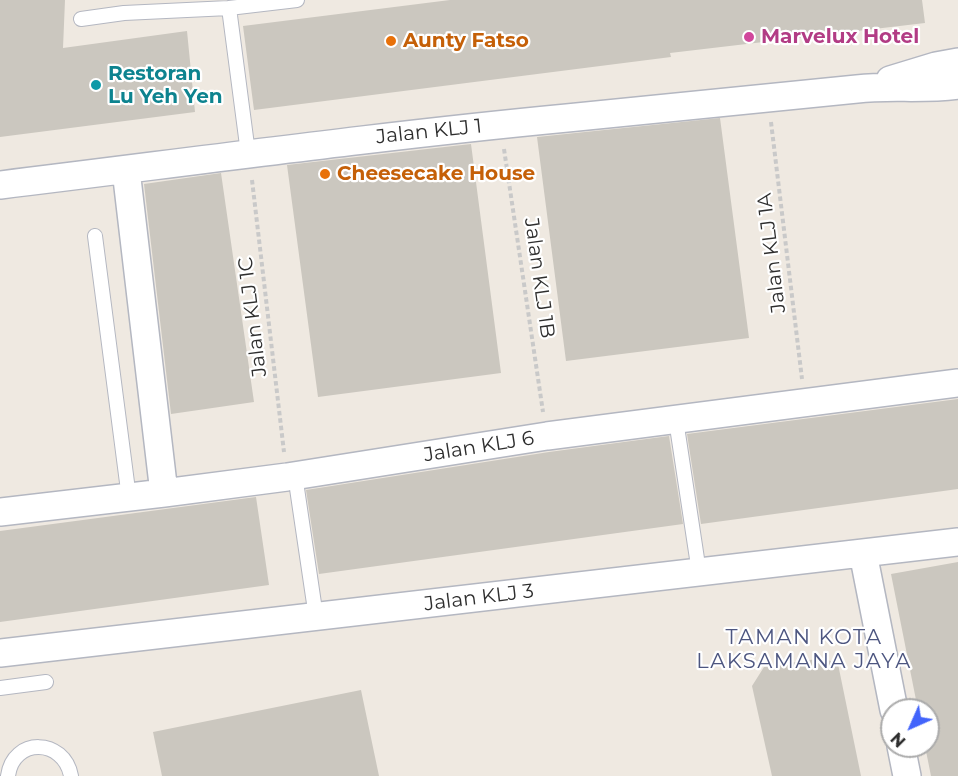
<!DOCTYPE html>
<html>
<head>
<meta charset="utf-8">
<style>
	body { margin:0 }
	#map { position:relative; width:958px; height:776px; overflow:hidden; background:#efe9e1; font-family:Montserrat,sans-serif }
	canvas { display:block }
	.north { position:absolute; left:880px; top:698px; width:60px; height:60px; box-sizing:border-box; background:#fff; border:2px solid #ababab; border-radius:50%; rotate:225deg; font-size:16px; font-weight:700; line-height:24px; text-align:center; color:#2e2e2e }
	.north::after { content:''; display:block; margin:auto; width:21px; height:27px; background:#4264fb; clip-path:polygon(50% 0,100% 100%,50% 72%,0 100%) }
</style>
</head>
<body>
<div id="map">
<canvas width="958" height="776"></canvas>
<div class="north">N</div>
</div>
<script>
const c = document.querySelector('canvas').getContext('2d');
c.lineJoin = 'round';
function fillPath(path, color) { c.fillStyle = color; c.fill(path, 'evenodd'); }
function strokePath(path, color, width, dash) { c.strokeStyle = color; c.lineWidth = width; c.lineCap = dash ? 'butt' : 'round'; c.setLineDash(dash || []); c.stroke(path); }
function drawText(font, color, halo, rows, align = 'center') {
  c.font = font + ' Montserrat,sans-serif'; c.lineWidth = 4.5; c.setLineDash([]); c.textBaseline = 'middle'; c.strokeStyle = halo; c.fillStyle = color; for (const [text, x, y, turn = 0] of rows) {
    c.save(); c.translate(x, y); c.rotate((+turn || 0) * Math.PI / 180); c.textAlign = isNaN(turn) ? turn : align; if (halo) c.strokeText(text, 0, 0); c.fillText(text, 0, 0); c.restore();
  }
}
fillPath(new Path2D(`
	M0,0H65L63,48L187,31L195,112L0,137Z
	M450,0H922L925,23L670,53L671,57L254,110L243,26Z
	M720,118L749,338L566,361L537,137Z
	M471,144L501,373L318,397L287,165Z
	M221,173L254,402L171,414L144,184Z
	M958,399V489L701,524L687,434Z
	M669,436L683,524L319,574L306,490L549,452Z
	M256,497L269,585L0,622V531Z
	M958,562V776H931L925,746H928V710H918L891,574Z
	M823,658L838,664L861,776H772L752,686L764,667Z
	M361,690L379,776H162L153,732Z`), '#cbc7bf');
const service = new Path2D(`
	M229,8L248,153
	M81,19L124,13L229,8L297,0
	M95,236L129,498
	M676,420L699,572
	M295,475L316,617
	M0,688L46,682
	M8,776C13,737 64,738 71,776`);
const minor = new Path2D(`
	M890,80L936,66L958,62
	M126,170L164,493
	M0,185C189,162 378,136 567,118C664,109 760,98 857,89C890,85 924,90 958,85
	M0,512L164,493L287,477L547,436L958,383
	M863,553L894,710
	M0,653L958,542
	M901,746L907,776`);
strokePath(service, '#b4b7c1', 16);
strokePath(minor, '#b4b7c1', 30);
strokePath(new Path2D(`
	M771,122L802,379
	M504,149L543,412
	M252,180L284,452`), '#c9c9c9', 4, [4.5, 3]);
strokePath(service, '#fff', 14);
strokePath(minor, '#fff', 27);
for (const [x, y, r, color] of [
	[749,37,6,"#d1479c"],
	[391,41,6,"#e8710a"],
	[96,85,6,"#0f9aa8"],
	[325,174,6,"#e8710a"]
]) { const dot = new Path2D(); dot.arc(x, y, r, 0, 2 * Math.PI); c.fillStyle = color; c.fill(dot); strokePath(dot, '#fff', 2); }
drawText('bold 20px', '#b23c85', '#fff', [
	["Marvelux Hotel",761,37]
], 'left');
drawText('bold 20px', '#c56008', '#fff', [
	["Aunty Fatso",403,41],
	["Cheesecake House",337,174]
], 'left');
drawText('bold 20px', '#0d838f', '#fff', [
	["Restoran",108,74],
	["Lu Yeh Yen",108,97]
], 'left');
drawText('20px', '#2e2e2e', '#fff', [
	["Jalan KLJ 1",429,132,-6],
	["Jalan KLJ 1A",772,253,-97],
	["Jalan KLJ 1B",539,278,82],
	["Jalan KLJ 1C",253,317,-97],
	["Jalan KLJ 6",479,447,-9],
	["Jalan KLJ 3",479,598,-7]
]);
c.letterSpacing = '1.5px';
drawText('21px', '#4d5680', '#fff', [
	["TAMAN KOTA",804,638],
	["LAKSAMANA JAYA",804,662]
]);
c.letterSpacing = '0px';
</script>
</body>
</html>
